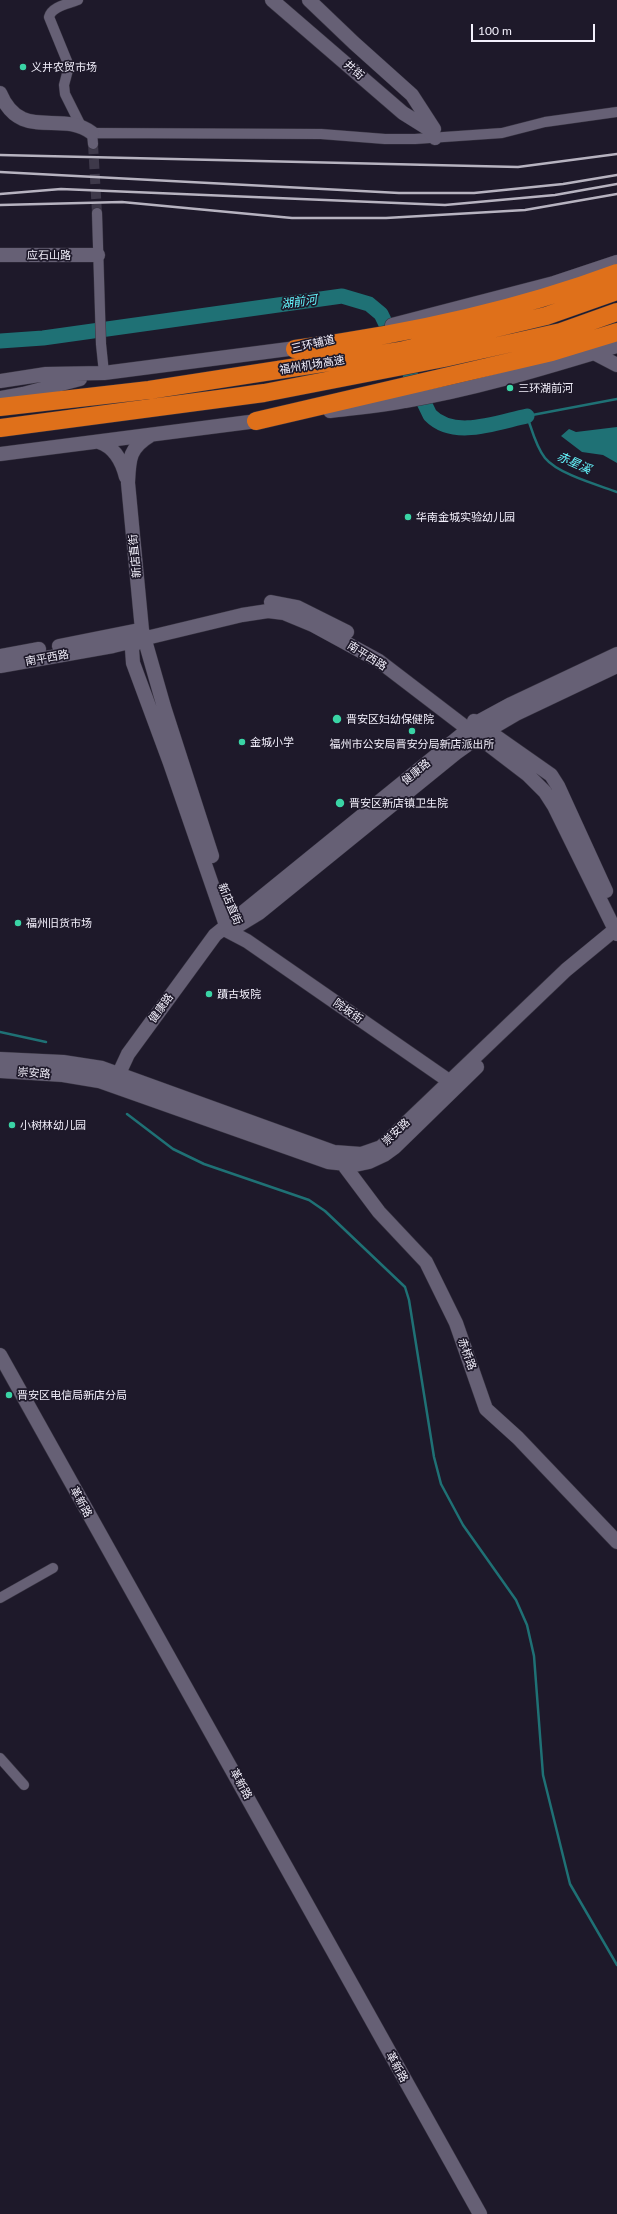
<!DOCTYPE html>
<html>
<head>
<meta charset="utf-8">
<style>
	body { margin:0 }
	#map { position:relative; width:617px; height:2214px; overflow:hidden; background:#1e192a; font-family:Lato,sans-serif }
	canvas { display:block }
	.scale { position:absolute; left:471px; top:24px; width:124px; height:18px; box-sizing:border-box; border:2px solid #f3f0fc; border-top:0; padding-left:5px; font-size:12px; line-height:14px; white-space:nowrap; color:#f3f0fc; -webkit-text-stroke:3px #1e192a; paint-order:stroke }
</style>
</head>
<body>
<div id="map">
<canvas width="617" height="2214"></canvas>
<div class="scale">100 m</div>
</div>
<script>
const c = document.querySelector('canvas').getContext('2d');
c.lineJoin = 'round';
function fillPath(path, color) { c.fillStyle = color; c.fill(path, 'evenodd'); }
function strokePath(path, color, width, dash) { c.strokeStyle = color; c.lineWidth = width; c.lineCap = dash ? 'butt' : 'round'; c.setLineDash(dash || []); c.stroke(path); }
function drawText(font, color, halo, rows, align = 'center') {
  c.font = font + ' Lato,"Noto Sans SC",sans-serif'; c.lineWidth = 3.5; c.setLineDash([]); c.textBaseline = 'middle'; c.strokeStyle = halo; c.fillStyle = color; for (const [text, x, y, turn = 0] of rows) {
    c.save(); c.translate(x, y); c.rotate((+turn || 0) * Math.PI / 180); c.textAlign = isNaN(turn) ? turn : align; if (halo) c.strokeText(text, 0, 0); c.fillText(text, 0, 0); c.restore();
  }
}
fillPath(new Path2D(`
	M617,427V463L603,455L582,452L561,436L569,429L576,432Z`), '#1f7175');
strokePath(new Path2D(`
	M617,399L527,416C532,430 536,447 545,458C558,474 598,485 617,492
	M0,1032L46,1042
	M127,1114L173,1149L204,1164L309,1200L325,1211L405,1287L409,1300L434,1457L441,1484L463,1525L516,1600L527,1625L534,1656L543,1775L570,1884L617,1965`), '#1f7175', 2.5);
strokePath(new Path2D(`
	M0,341L43,338L342,296L369,304L381,314L430,415C454,440 498,422 527,416`), '#1f7175', 15);
strokePath(new Path2D(`
	M93,144L97,213`), '#3e394a', 10, [10, 5]);
const street = new Path2D(`
	M78,0C69,4 52,6 49,17L69,66L64,85L65,94L81,126
	M93,144L92,133L321,134L385,139H415L502,133L545,122L617,112
	M97,213L101,344L104,373
	M0,1598L53,1568
	M0,1758L24,1785`);
const secondary = new Path2D(`
	M272,0L403,113L427,128L435,138
	M309,0L354,43L412,95L434,129
	M0,93C21,143 61,109 92,133
	M0,255H98
	M392,325L554,283L617,262
	M594,353L617,365
	M0,381L46,374L104,373L304,347
	M0,398L23,394L80,379
	M330,411C355,408 380,406 405,401C477,389 547,367 617,346
	M151,435C129,448 129,459 128,483L142,630L164,707L212,856
	M99,442C115,447 122,461 126,477
	M0,454L265,420
	M271,602L297,607L347,632
	M139,635L132,649L133,663L170,763L228,931L247,941L449,1081
	M59,646L139,630
	M0,656L39,649
	M0,666L113,646L242,615L268,611L284,613L313,625L379,661L528,775L545,792L554,806L617,934
	M474,721L551,775L558,786L606,891
	M231,930L259,913L456,753L487,731L516,714L617,666
	M0,1059L63,1062L102,1068L334,1152L361,1154L381,1147L566,970L617,928
	M0,1071L63,1075L99,1081L328,1162L355,1165L369,1162L384,1155L395,1147L477,1067
	M115,1082L128,1054L215,935L476,723L511,704L617,654
	M340,1160L379,1212L426,1262L456,1323L486,1409L518,1438L617,1542
	M0,1355L480,2214`);
const highway = new Path2D(`
	M295,349C402,335 515,311 617,273
	M0,407L149,390L400,351L546,316L617,291
	M256,421L552,352L617,332
	M0,428L264,393L444,358L561,332L617,312`);
strokePath(street, '#373341', 11);
strokePath(secondary, '#373341', 15);
strokePath(highway, '#373341', 19);
strokePath(street, '#666075', 10);
strokePath(secondary, '#666075', 14);
strokePath(highway, '#df701a', 18);
strokePath(new Path2D(`
	M0,155L518,167L617,154
	M0,172L399,193H474L563,184L617,175
	M0,194L61,189L445,205L555,195L617,184
	M0,205L122,202L292,218H386L525,210L617,194`), '#b7b3c0', 2.5);
for (const [x, y, r, color] of [
	[23,67,4,"#3ad4a5"],
	[510,388,4,"#3ad4a5"],
	[408,517,4,"#3ad4a5"],
	[337,719,5,"#3ad4a5"],
	[412,731,4,"#3ad4a5"],
	[242,742,4,"#3ad4a5"],
	[340,803,5,"#3ad4a5"],
	[18,923,4,"#3ad4a5"],
	[209,994,4,"#3ad4a5"],
	[12,1125,4,"#3ad4a5"],
	[9,1395,4,"#3ad4a5"]
]) { const dot = new Path2D(); dot.arc(x, y, r, 0, 2 * Math.PI); c.fillStyle = color; c.fill(dot); strokePath(dot, '#1e192a', 1.5); }
drawText('11px', '#f3f0fc', '#1e192a', [
	["义井农贸市场",31,67],
	["三环湖前河",518,388],
	["华南金城实验幼儿园",416,517],
	["晋安区妇幼保健院",346,719],
	["金城小学",250,742],
	["福州市公安局晋安分局新店派出所",412,744,"center"],
	["晋安区新店镇卫生院",349,803],
	["福州旧货市场",26,923],
	["蹟古坂院",217,994],
	["小树林幼儿园",20,1125],
	["晋安区电信局新店分局",17,1395]
], 'left');
drawText('11px', '#f3f0fc', '#1e192a', [
	["井街",354,70,41],
	["应石山路",49,255],
	["三环辅道",313,344,-13],
	["福州机场高速",312,365,-9],
	["新店直街",135,556,-96],
	["南平西路",367,656,32],
	["南平西路",47,658,-10],
	["健康路",416,772,-39],
	["新店直街",230,904,67],
	["健康路",161,1008,-54],
	["院坂街",348,1011,35],
	["崇安路",34,1073,4],
	["崇安路",396,1132,-44],
	["赤桥路",467,1354,70],
	["革新路",81,1502,61],
	["革新路",241,1784,61],
	["革新路",397,2067,61]
]);
drawText('italic 12px', '#64f7fe', '#1e192a', [
	["湖前河",299,302,-8],
	["赤星溪",574,463,24]
]);
</script>
</body>
</html>
